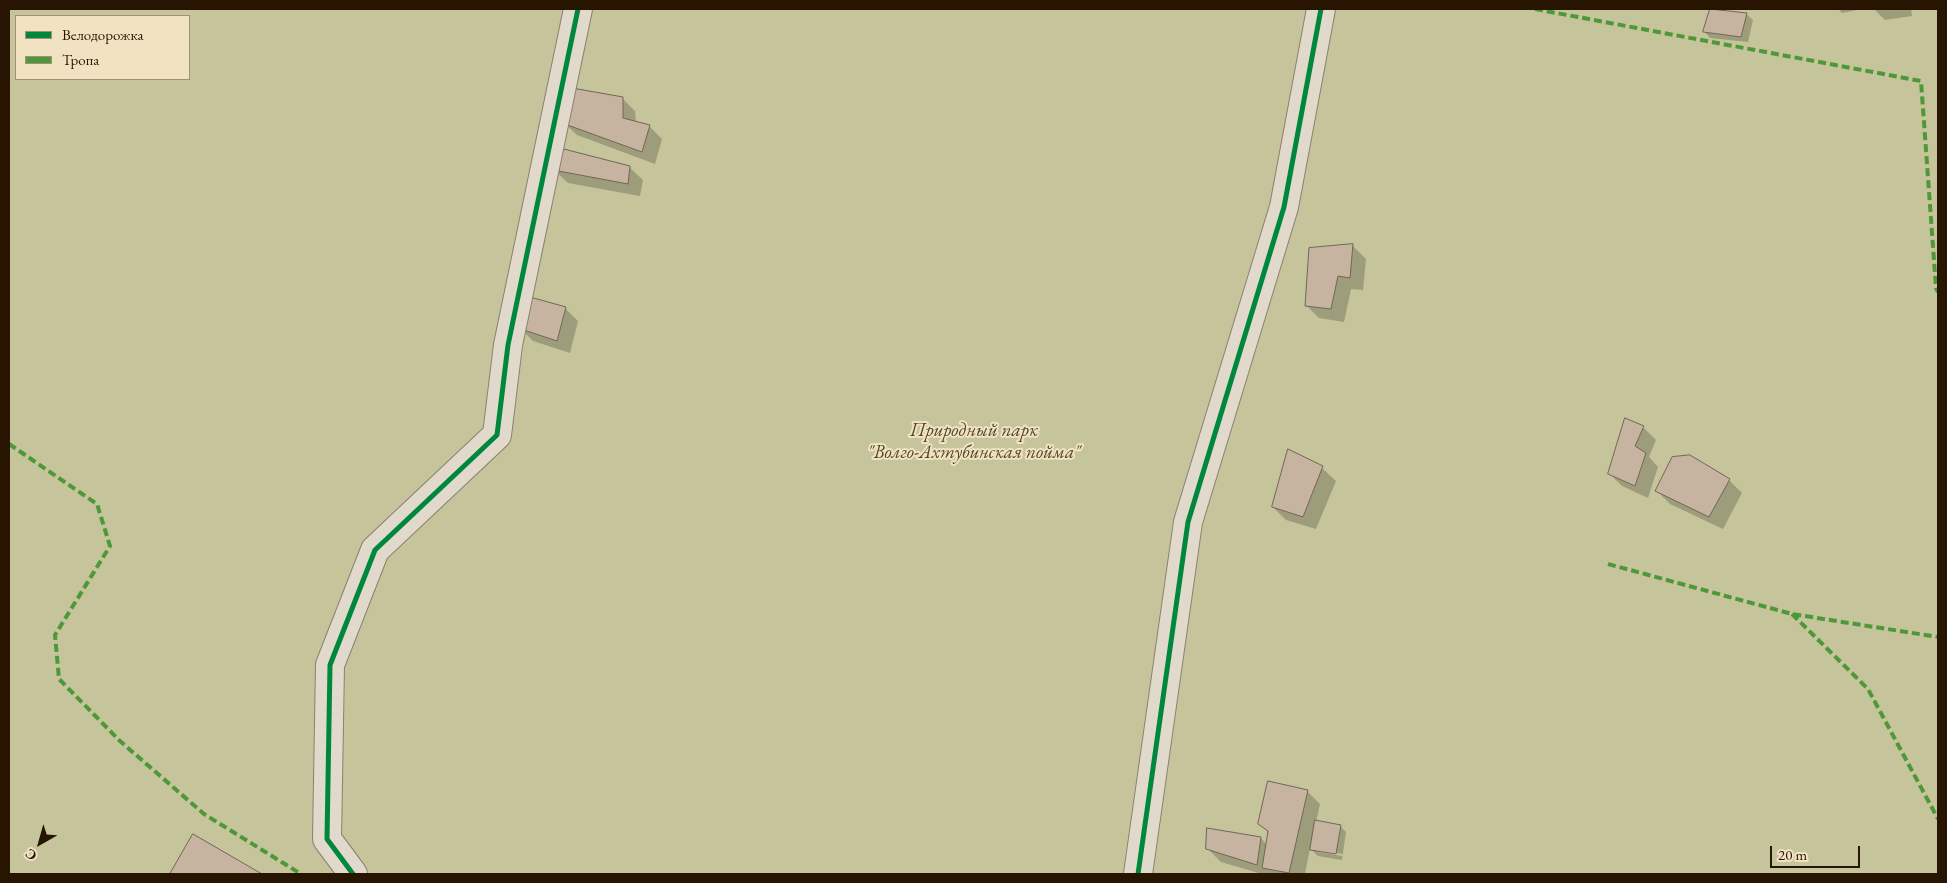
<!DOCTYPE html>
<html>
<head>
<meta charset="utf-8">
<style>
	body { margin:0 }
	#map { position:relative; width:1947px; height:883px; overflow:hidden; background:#d9ccb2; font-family:"EB Garamond",serif }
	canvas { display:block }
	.frame { position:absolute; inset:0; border:10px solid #281501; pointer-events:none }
	.legend { position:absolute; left:15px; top:15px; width:175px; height:65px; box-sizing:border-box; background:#f1e2c2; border:1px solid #a19075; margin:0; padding:6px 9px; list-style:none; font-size:15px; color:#281501 }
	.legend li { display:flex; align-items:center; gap:10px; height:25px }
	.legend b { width:25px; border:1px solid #a19075 }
	.north { position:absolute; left:15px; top:818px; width:50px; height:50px; -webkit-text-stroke:4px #f1e2c2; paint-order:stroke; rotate:218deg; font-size:14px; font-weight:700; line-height:20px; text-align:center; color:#281501 }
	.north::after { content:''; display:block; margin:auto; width:18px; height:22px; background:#281501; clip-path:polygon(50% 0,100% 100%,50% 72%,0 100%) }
	.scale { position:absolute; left:1770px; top:846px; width:90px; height:22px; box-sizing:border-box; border:2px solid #281501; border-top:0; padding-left:6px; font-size:15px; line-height:18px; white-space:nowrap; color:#281501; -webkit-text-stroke:4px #f1e2c2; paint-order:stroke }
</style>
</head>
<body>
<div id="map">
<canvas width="1947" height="883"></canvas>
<div class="frame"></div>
<ul class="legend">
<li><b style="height:6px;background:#00873e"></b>Велодорожка</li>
<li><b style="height:6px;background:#4e9839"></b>Тропа</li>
</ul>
<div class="north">С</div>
<div class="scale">20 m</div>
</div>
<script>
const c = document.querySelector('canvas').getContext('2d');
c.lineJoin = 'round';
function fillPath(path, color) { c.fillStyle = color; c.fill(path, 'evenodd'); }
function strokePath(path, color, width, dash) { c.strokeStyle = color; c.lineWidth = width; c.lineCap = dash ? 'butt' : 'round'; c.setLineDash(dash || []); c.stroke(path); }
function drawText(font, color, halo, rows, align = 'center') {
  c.font = font + ' "EB Garamond",serif'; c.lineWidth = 4; c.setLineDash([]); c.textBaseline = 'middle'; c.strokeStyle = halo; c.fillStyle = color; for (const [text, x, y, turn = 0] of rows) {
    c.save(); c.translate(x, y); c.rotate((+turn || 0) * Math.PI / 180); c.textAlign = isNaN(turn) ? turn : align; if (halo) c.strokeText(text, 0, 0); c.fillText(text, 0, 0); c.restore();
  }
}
fillPath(new Path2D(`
	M9,9H1938V874H9ZM16,16H189V79H16Z`), '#c5c49a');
fillPath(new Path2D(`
	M1711,9L1746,14L1753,20L1748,42L1710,38L1704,31Z
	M1838,9H1862L1842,13Z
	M1874,9H1911L1912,16L1885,20Z
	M622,98L635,111L636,123L649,126L662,139L655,164L577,135L563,122Z
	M629,167L643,180L640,196L568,183L554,170Z
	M1353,246L1366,259L1363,290L1351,289L1344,322L1319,318L1306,305L1311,249Z
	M565,308L578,321L570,353L533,341L520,328Z
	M1643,427L1656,440L1649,457L1658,467L1648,498L1622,486L1609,473Z
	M1289,450L1322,468L1336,481L1316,529L1286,520L1273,507Z
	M1729,480L1742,493L1723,529L1670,504L1657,491Z
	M1307,791L1320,804L1316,822L1340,826L1346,832L1342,860L1318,856L1310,848L1305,874H1262L1221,862L1208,849L1261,838L1267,845L1269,833L1259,823ZM1317,850L1343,854L1342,856L1317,852Z
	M194,836L259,874H171Z`), '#0003');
const building = new Path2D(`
	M1710,9L1747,13L1741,37L1703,32Z
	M572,88L623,97V118L650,125L642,152L562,123Z
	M556,147L630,166L628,184L553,170Z
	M1353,244L1350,278L1338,276L1331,309L1305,306L1309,248Z
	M530,297L566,307L557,341L518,328Z
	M1625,418L1644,426L1635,446L1646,453L1635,486L1608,474Z
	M1288,449L1323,466L1303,517L1272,507Z
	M1690,455L1730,479L1709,517L1655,491L1672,457Z
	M1268,781L1308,790L1289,873L1262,868L1268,831L1258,824Z
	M1315,820L1341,825L1336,854L1310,850Z
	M1207,828L1261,837L1257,865L1206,849Z
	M193,834L262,874H170Z`);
fillPath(building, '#c7b4a0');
strokePath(building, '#706758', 1);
const street = new Path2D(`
	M353,874L327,839L330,665L375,550L497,435L508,345L578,9
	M1138,874L1188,522L1284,207L1321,9`);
strokePath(street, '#8a806f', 30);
strokePath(street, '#e1dacc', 28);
strokePath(new Path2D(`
	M1535,9L1921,81L1936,288L1938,292
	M9,444L97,504L110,546L55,635L59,679L120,741L204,814L301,874
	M1608,564L1792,614L1938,637
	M1792,614L1868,689L1938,819`), '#4e9839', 4, [8, 4]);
strokePath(new Path2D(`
	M353,874L327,839L330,665L375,550L497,435L508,345L578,9
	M1138,874L1188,522L1284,207L1321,9`), '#00873e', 5);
drawText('italic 19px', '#524729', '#f1e2c2', [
	["Природный парк",974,431],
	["\"Волго-Ахтубинская пойма\"",974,453]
]);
</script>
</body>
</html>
